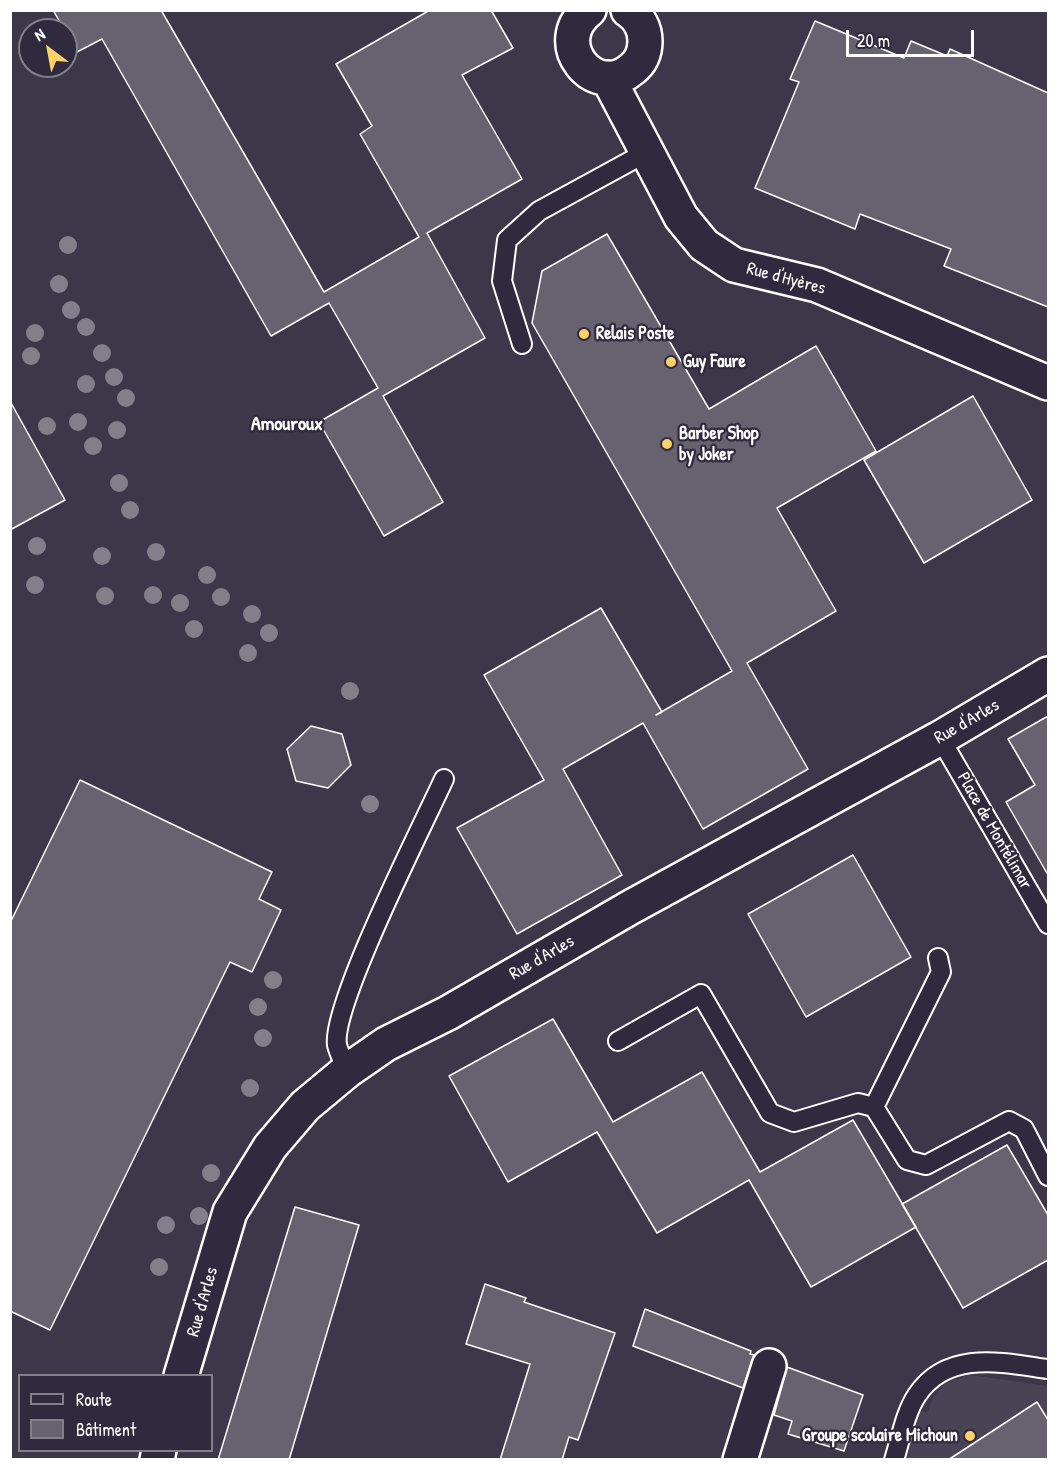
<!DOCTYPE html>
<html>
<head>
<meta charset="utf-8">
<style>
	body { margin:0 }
	#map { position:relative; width:1059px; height:1470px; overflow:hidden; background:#3c3749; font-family:"Patrick Hand",sans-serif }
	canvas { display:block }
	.frame { position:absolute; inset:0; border:12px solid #fff; pointer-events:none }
	.legend { position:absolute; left:18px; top:1374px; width:195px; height:78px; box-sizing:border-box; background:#2f2a3d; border:2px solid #827f8b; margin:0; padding:8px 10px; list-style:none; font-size:18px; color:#fff }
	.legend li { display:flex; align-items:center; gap:12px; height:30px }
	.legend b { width:30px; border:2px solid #827f8b }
	.north { position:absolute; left:18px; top:18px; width:60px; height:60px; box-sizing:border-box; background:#2f2a3d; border:2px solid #827f8b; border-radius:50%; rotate:328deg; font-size:16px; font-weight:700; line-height:24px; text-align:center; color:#fff }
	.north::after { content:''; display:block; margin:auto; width:21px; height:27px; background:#ffd166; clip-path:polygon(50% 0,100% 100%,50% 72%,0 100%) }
	.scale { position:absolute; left:846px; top:30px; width:128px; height:27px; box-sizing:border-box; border:3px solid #fff; border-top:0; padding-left:8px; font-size:18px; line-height:21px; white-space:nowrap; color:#fff; -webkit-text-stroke:4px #2f2a3d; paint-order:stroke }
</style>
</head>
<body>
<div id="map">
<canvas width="1059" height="1470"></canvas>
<div class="frame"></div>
<ul class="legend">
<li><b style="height:8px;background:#2f2a3d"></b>Route</li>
<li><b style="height:16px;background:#666270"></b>Bâtiment</li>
</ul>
<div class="north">N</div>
<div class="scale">20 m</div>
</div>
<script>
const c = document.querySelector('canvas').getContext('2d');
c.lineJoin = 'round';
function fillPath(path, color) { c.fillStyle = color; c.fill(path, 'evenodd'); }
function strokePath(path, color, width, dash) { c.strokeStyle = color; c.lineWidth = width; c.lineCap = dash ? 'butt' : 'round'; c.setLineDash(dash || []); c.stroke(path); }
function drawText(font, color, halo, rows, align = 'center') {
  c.font = font + ' "Patrick Hand",sans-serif'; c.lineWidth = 4.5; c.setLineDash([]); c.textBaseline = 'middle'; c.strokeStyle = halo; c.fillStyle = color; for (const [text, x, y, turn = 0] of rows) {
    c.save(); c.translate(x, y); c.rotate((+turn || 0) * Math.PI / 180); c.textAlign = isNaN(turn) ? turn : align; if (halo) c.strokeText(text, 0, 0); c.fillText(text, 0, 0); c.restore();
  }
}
fillPath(new Path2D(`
	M970,1375L1048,1386V1459L883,1460L899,1411L928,1412L933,1397L945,1383Z`), '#494455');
const building = new Path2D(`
	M53,10H161L324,292L419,237L360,134L372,126L336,64L430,10H491L513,48L462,75L522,179L427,233L485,338L383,396L443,502L384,536L319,422L378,388L329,303L271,336L102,39L77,52Z
	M815,21L904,58L911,41L947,56L950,49L1048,93V307L944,266L951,249L860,214L855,229L755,188L799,82L790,79Z
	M607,234L709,409L816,346L876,451L777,508L836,611L747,663L808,769L703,829L643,723L563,769L622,875L517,934L457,828L544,780L484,675L601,608L662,712L656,715L732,671L532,323L542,271Z
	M973,396L1032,500L924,563L864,460Z
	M10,401L65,500L10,530Z
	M1048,716V875L1006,802L1035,785L1008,739Z
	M311,726L342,734L351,765L328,788L296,781L287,749Z
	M80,780L272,872L259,899L281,910L252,972L230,962L50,1330L10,1311V923Z
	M853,855L911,957L806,1017L748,914Z
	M553,1019L613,1122L702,1072L760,1172L853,1120L916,1227L811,1287L749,1180L657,1233L597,1132L508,1182L449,1076Z
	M1007,1145L1048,1215V1260L963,1308L902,1204Z
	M295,1207L359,1225L289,1460H218Z
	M485,1284L526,1298L524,1302L615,1333L578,1440L569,1437L562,1460H500L530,1364L466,1344Z
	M645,1309L751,1351L750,1354L754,1355L743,1388L633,1346Z
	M787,1367L863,1395L844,1451L788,1434L792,1421L774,1415Z
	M1037,1402L1048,1420V1460H948Z`);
fillPath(building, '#666270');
strokePath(building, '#fff', 1.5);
const service = new Path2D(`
	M522,344L502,281L507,240L539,211L647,152
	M940,738L1048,924
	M618,1041L701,994L770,1113L794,1122L858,1103L874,1107L907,1160L926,1165L1009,1121L1024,1129L1048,1176
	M347,1071C344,1063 339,1053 337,1045C331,1006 423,825 444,779
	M874,1107L941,972L938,958
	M894,1460C901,1438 905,1413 917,1395C948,1349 1004,1363 1048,1369`);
const minor = new Path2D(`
	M589,10C547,43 595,101 632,69C641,62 645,52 645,41C645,29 639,17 628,10
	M608,78L681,217L704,245L734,265L817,285L1048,383
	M181,1376L230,1212L270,1147L305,1106L347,1071L386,1044L448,1013L631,907L940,738L1048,674
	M157,1460L159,1450
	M740,1460L769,1366`);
strokePath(service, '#fff', 22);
strokePath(minor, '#fff', 38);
strokePath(service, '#2f2a3d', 18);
strokePath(minor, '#2f2a3d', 33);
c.fillStyle = '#827e8a';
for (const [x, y] of [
	[68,245],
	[59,284],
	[71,310],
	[86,327],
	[35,333],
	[102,353],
	[31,356],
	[114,377],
	[86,384],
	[126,398],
	[78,422],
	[47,426],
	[117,430],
	[93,446],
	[119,483],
	[130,510],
	[37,546],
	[156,552],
	[102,556],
	[207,575],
	[35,585],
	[153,595],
	[105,596],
	[221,597],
	[180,603],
	[252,614],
	[194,629],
	[269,633],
	[248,653],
	[350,691],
	[370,804],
	[273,980],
	[258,1007],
	[263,1038],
	[250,1088],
	[211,1173],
	[199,1216],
	[166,1225],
	[159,1267]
]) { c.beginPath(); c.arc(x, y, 9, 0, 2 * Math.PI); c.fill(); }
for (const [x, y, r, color] of [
	[584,334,6,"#ffd166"],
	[671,362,6,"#ffd166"],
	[667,444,6,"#ffd166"],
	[970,1436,6,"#ffd166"]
]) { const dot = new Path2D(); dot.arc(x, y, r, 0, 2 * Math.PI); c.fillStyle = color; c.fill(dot); strokePath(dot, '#2f2a3d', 2); }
drawText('18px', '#fff', '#2f2a3d', [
	["Rue d'Hyères",786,279,15],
	["Rue d'Arles",967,722,-30],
	["Place de Montélimar",994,831,60],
	["Rue d'Arles",542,958,-30],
	["Rue d'Arles",203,1302,-74]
]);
drawText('bold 18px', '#fff', '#2f2a3d', [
	["Relais Poste",596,334],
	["Guy Faure",683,362],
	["Barber Shop",679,434],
	["by Joker",679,455],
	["Groupe scolaire Michoun",958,1436,"right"]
], 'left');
drawText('bold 20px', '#fff', '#2f2a3d', [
	["Amouroux",287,425]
]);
</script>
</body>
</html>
